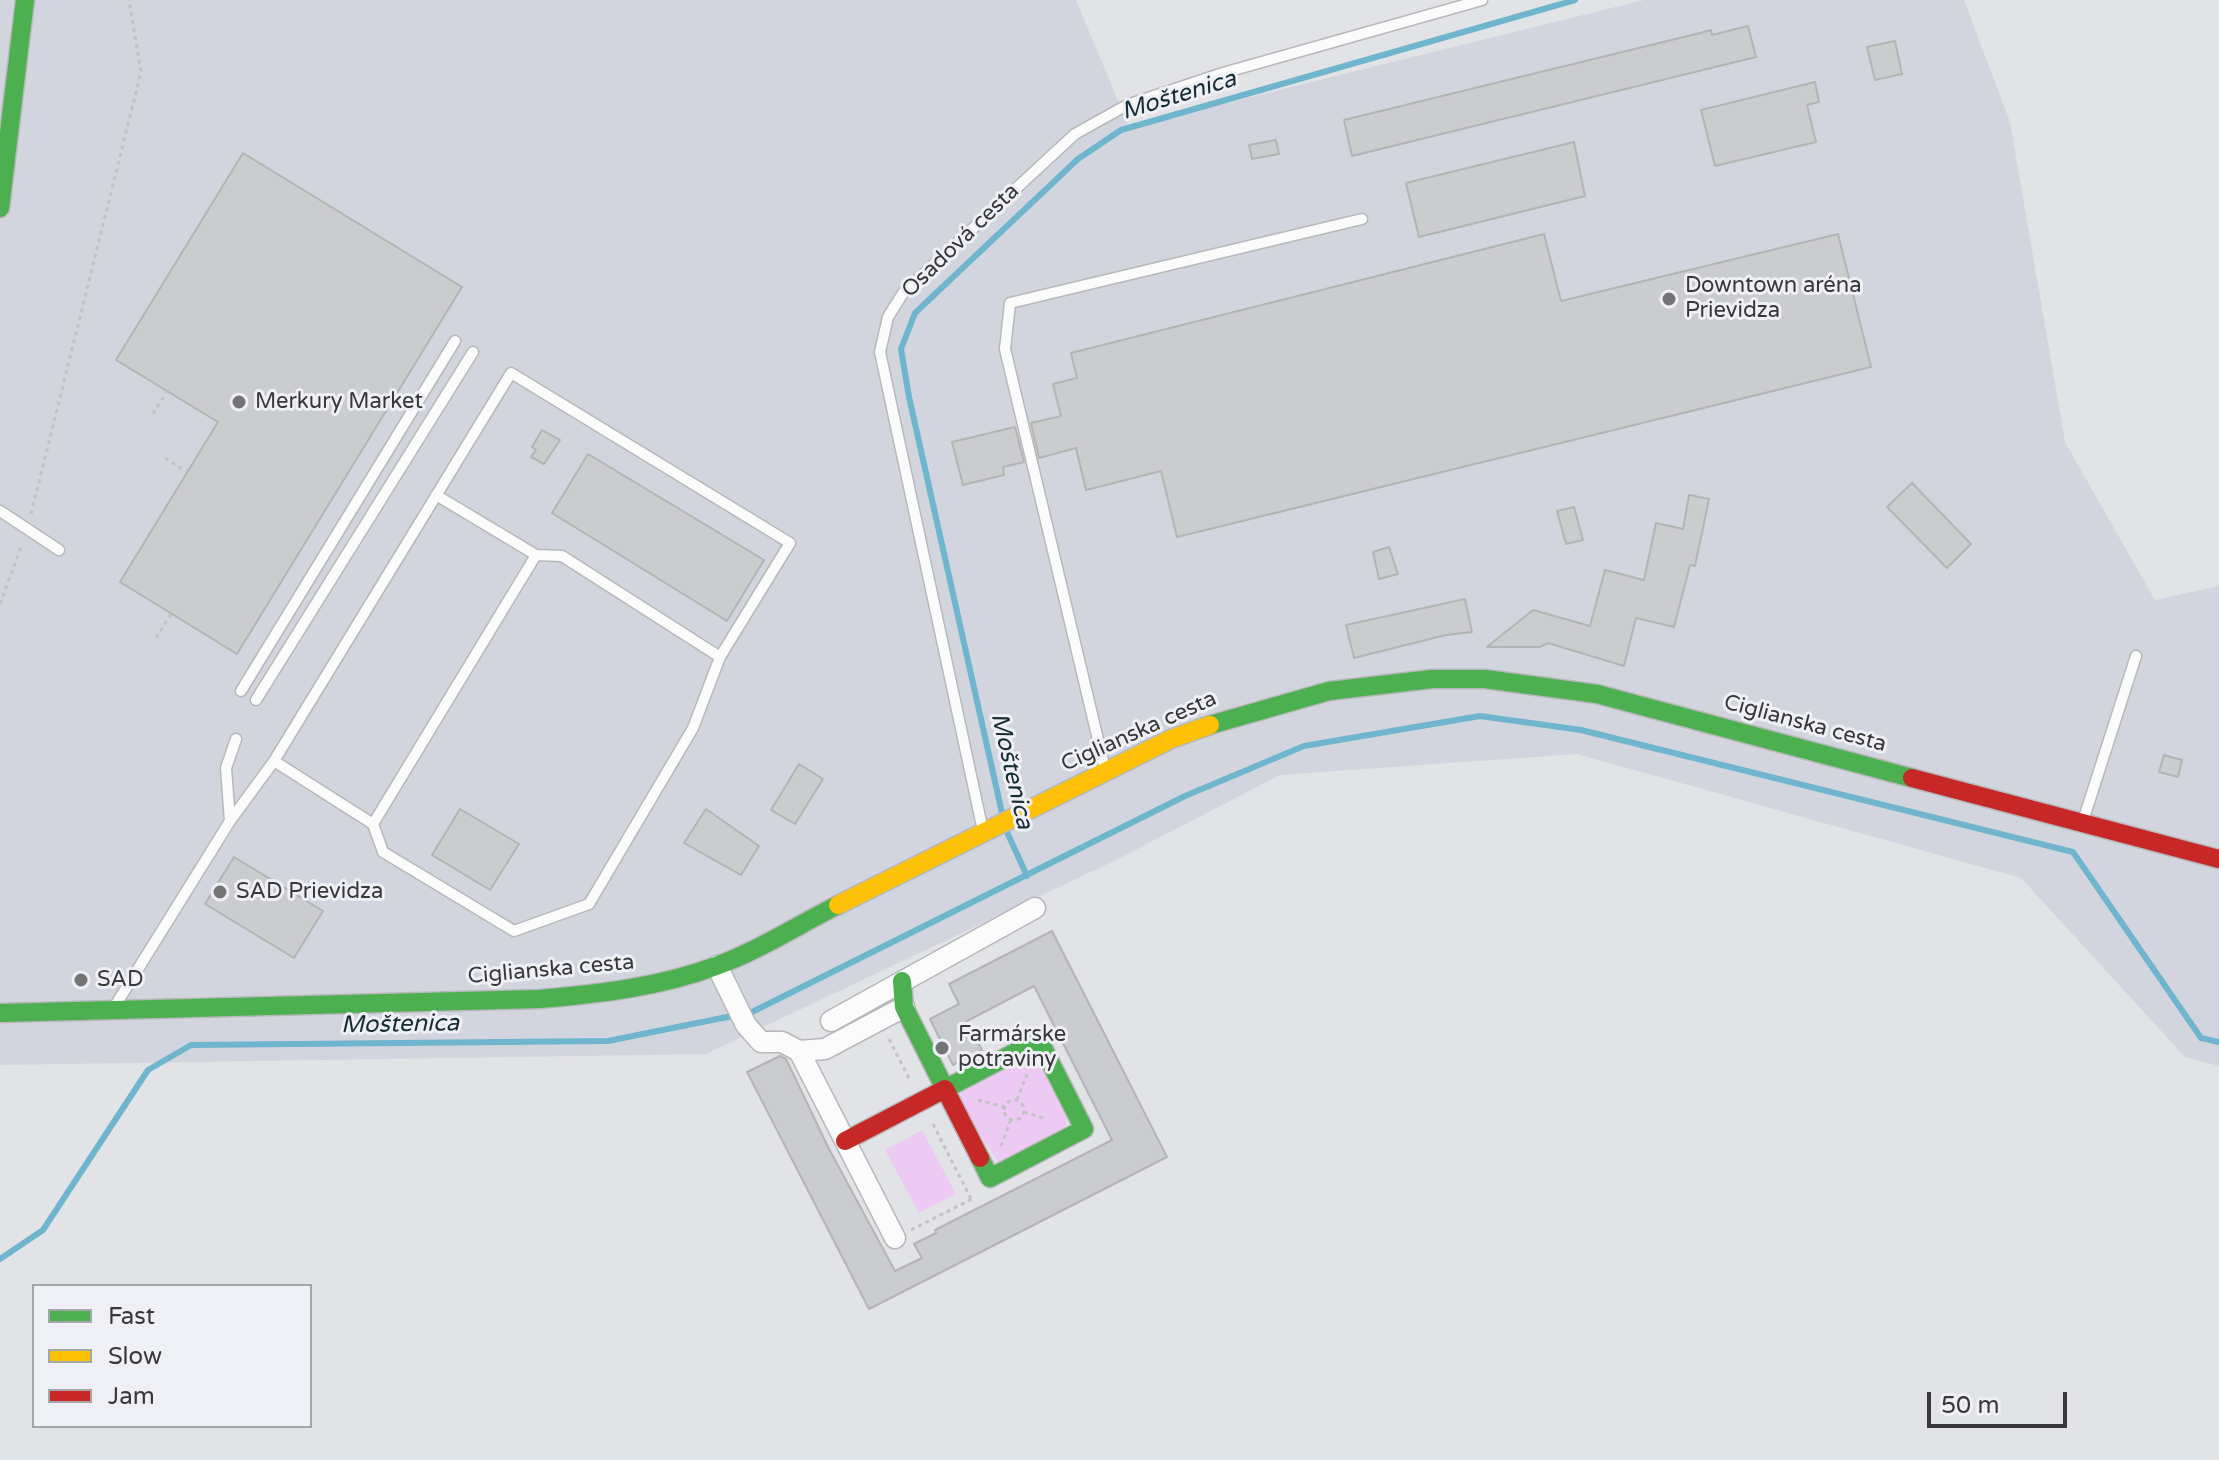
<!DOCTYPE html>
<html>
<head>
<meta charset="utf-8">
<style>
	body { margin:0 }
	#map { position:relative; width:2219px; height:1460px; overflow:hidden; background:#e2e3e6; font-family:"Varela Round",sans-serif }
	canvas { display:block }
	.legend { position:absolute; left:32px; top:1284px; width:280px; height:144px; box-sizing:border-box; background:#eef0f5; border:2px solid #a5a6aa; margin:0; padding:10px 14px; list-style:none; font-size:24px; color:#38383a }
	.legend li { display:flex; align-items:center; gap:16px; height:40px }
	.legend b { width:40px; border:2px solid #a5a6aa }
	.scale { position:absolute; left:1927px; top:1392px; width:140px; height:36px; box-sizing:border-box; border:4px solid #38383a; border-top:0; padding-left:10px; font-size:24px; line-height:28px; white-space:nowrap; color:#38383a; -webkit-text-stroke:6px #eef0f5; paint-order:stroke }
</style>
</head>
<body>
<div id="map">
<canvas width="2219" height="1460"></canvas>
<ul class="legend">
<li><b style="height:10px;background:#4caf50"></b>Fast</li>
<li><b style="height:10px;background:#ffc107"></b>Slow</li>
<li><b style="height:10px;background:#c62828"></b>Jam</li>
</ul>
<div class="scale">50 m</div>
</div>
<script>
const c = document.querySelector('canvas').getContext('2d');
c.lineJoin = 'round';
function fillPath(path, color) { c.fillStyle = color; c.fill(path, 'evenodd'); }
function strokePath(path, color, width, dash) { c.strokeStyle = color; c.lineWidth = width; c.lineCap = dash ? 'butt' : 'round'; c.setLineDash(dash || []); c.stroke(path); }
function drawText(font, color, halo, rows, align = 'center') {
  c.font = font + ' "Varela Round",sans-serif'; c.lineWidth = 6; c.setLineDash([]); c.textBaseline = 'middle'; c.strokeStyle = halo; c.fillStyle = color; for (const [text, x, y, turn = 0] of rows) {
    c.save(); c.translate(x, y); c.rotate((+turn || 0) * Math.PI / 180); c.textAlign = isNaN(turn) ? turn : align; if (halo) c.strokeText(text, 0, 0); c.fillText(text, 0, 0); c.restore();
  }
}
fillPath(new Path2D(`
	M0,0H1076L1129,127L1644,0H1964L2010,122L2065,442L2155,600L2219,586V1066L2185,1057L2021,878L1577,754L1280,775L1116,860L706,1054L0,1065Z`), '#d2d5dd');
fillPath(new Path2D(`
	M1025,1057L1038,1061L1067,1120L1064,1130L999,1164L959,1101L963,1088Z
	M922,1130L956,1194L919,1213L885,1150Z`), '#eccaf3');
strokePath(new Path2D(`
	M1002,813L909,397L901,349L915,313L1078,159L1121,130L1575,0
	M1007,832L1027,876
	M0,1259L43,1230L148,1070L191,1045L608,1041L752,1012L1185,796L1304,746L1480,716L1581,730L2073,852L2201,1038L2219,1042`), '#6eb5cd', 6);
const building = new Path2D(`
	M1748,26L1756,57L1352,156L1344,120L1700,33L1711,30L1712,35Z
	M1895,41L1902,74L1875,80L1867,47Z
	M1815,82L1819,102L1807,105L1816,142L1715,166L1701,110Z
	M1276,140L1279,154L1252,159L1249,145Z
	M1574,142L1585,196L1419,237L1406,183Z
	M243,153L462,287L237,654L120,582L218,422L116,360Z
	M1544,234L1561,301L1838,234L1871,367L1177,537L1161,471L1086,490L1076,448L1039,458L1031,423L1061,416L1053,384L1077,378L1071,353Z
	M1015,427L1024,462L1003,467L1004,475L963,485L952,442Z
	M542,430L560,440L544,464L531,457L536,450L532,447Z
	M588,454L764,560L727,621L552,513Z
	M1912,483L1971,544L1947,568L1887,507Z
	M1689,495L1709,499L1695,566L1690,565L1674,627L1636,618L1624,666L1548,643L1540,647H1487L1533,610L1590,626L1605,570L1644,580L1656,523L1683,529Z
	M1574,507L1583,540L1566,544L1557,511Z
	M1389,547L1398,574L1379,579L1373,552Z
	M1465,599L1472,632L1446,635L1354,658L1346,625Z
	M2164,755L2182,760L2178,777L2159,772Z
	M799,764L823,779L795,824L771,810Z
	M460,809L519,844L490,890L432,855Z
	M706,809L759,846L741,875L684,843Z
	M234,857L323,911L294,958L205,904Z
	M1052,931L1167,1157L869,1309L747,1072L780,1056L786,1059L829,1149L895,1271L922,1258L914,1244L936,1233L935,1230L1112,1140L1034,986L967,1021L982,1050L953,1065L930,1019L959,1004L949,984Z`);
fillPath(building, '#cbccce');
strokePath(building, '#b3b4b6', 2);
const lane = new Path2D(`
	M436,495L536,555L562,556L720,657
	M0,511L59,550
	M241,691L455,341
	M256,700L473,352
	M1105,769L1005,349L1010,303L1362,219
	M230,821L274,761L511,373L790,543L720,657L693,728L589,904L514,931L383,852L373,824L274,761
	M2083,821L2136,656
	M373,824L536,555
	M983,831L880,352L888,317L903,293L1075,134L1127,105L1223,73L1482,0
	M115,1006L230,821L226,768L236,739`);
const street = new Path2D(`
	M717,966L746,1025L761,1042H782L799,1051L895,1238
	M831,1021L1035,908
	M799,1051L825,1049L904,1007`);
const fast = new Path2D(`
	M0,208L25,0
	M1210,725L1329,691L1432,679H1485L1597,694L1912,778
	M902,981L904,1007L945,1089L1039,1040L1084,1129L990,1178L980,1158
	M0,1013L539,999C598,994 660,987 716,966C758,951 798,925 838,905`);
const slow = new Path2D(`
	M838,905L1171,739L1210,725`);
const jam = new Path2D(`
	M1912,778L2219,859
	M845,1141L945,1089L980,1158`);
strokePath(lane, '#b7b8ba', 13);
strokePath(street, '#b7b8ba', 23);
strokePath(fast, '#b7b8ba', 21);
strokePath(slow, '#b7b8ba', 21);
strokePath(jam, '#b7b8ba', 21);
strokePath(new Path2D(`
	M153,414L167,391
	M165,458L187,472
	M31,514L141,72L129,0
	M0,604L22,544
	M156,638L171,614
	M889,1039L911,1082
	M978,1100L1005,1107
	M1017,1100L1027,1074
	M1004 1110a10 10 0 1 1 20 0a10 10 0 1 1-20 0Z
	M1024,1112L1047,1119
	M933,1124L971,1199
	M1001,1146L1011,1119
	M911,1230L972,1199`), '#c2c2c3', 3, [4, 4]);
strokePath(lane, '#fbfbfb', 10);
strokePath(street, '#fbfbfb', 20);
strokePath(fast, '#4caf50', 18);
strokePath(slow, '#ffc107', 18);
strokePath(jam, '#c62828', 18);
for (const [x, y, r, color] of [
	[1669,299,8,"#747476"],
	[239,402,8,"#747476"],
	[220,892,8,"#747476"],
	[81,980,8,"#747476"],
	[942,1048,8,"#747476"]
]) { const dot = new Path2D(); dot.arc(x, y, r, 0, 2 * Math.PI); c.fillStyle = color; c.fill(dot); strokePath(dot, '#eef0f5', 3); }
drawText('22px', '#38383a', '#eef0f5', [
	["Osadová cesta",961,241,-44],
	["Ciglianska cesta",1805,724,15],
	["Ciglianska cesta",1139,732,-24],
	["Ciglianska cesta",551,970,-5]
]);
drawText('22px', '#38383a', '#eef0f5', [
	["Downtown aréna",1685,286],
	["Prievidza",1685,311],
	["Merkury Market",255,402],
	["SAD Prievidza",236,892],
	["SAD",97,980],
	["Farmárske",958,1035],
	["potraviny",958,1060]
], 'left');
drawText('italic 24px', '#172d36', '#eef0f5', [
	["Moštenica",1179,96,-17],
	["Moštenica",1011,771,77],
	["Moštenica",400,1025,-1]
]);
</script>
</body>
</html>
